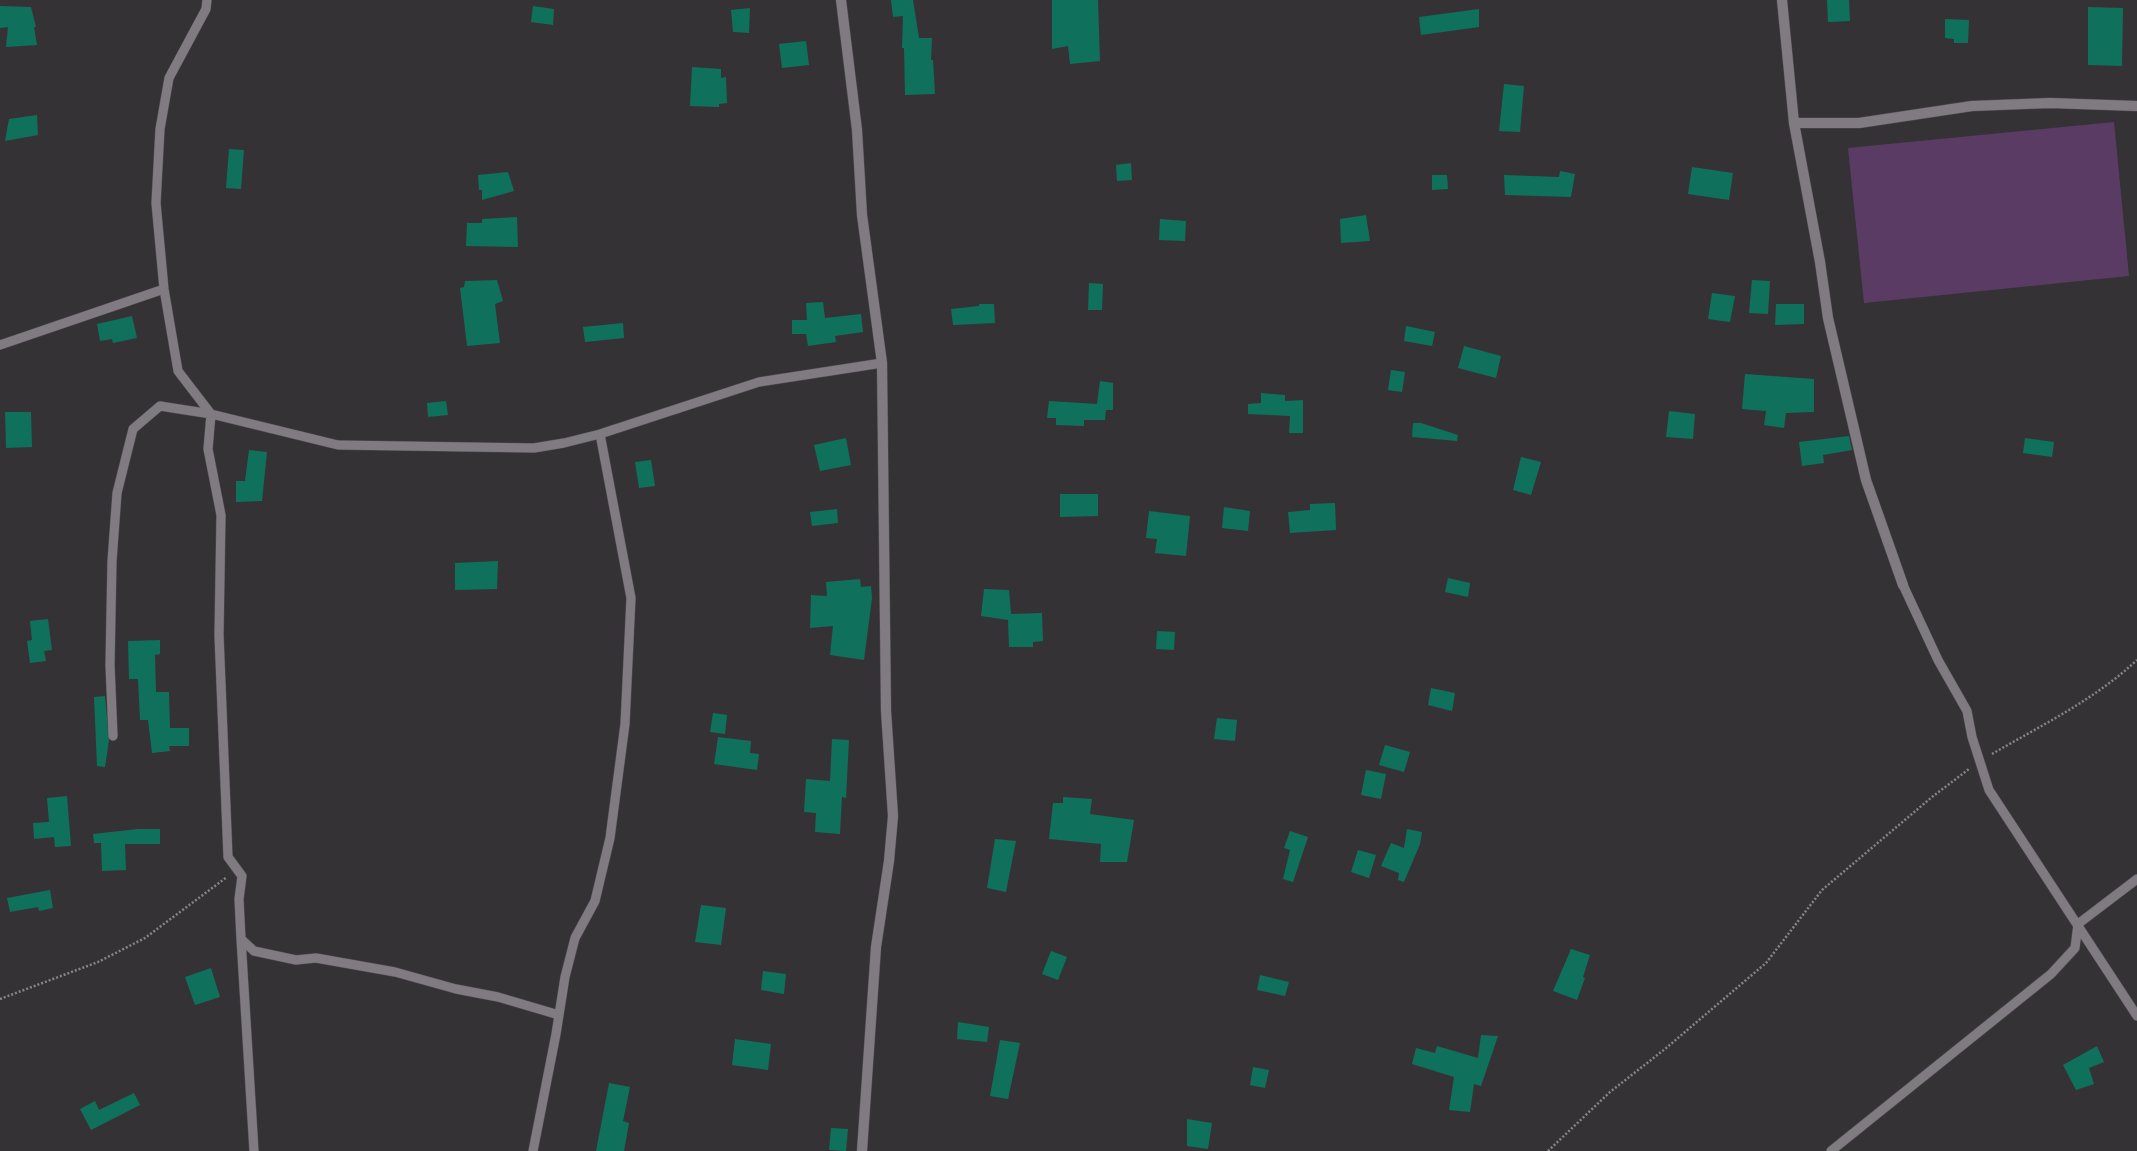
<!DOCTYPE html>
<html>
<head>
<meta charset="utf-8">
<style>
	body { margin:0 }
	canvas { display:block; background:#353236 }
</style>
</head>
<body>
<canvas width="2137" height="1151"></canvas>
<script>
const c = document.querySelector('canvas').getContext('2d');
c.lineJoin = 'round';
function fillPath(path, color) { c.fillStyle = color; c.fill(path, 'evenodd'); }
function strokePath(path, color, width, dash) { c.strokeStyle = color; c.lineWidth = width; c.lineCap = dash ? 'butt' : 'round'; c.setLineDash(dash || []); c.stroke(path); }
fillPath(new Path2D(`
	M2114,122L2129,276L1864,303L1848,148Z`), '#593b63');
fillPath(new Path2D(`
	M891,0H913L919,38H932L931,60H933L935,94L905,95L904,48H902L903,16L893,17Z
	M1052,0H1098L1100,61L1070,64L1068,46L1052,49Z
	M1827,0H1849L1850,21L1828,22Z
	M0,6L31,7L36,27H34L37,45L6,47L8,27L0,28Z
	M533,6L554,9L553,25L531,22Z
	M2088,7L2123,8L2122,66L2088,65Z
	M750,8L749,33L733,32L731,10Z
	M1479,9V27L1421,35L1419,17Z
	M1945,19L1969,20L1968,43H1954V39L1945,38Z
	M806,41L809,65L782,68L779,44Z
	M692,67L721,69V78L726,77L727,103L719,104V107L690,106Z
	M1504,84L1524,86L1520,132L1499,131Z
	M37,115L38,135L5,141L9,119Z
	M229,149L244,150L241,189L226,188Z
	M1131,163L1132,180L1117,181L1116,165Z
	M1692,167L1733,173L1729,200L1688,194Z
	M1560,171L1575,174L1571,197L1505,195L1504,175L1559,177Z
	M508,172L514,191L482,200V190H479L478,175Z
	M1432,175H1447L1448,189L1432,190Z
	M1366,215L1370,241L1341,243L1340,219Z
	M517,217L518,247L466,246L467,223H482V219Z
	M1160,219L1186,221L1185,241L1159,240Z
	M497,280L503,301L495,304L500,343L467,346L460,288L464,287L465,281Z
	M1752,280L1770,281L1768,314L1749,313Z
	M1089,283L1103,284L1102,310H1088Z
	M1712,293L1735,296L1730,322L1708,319Z
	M823,302L825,318L861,314L863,332L835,336L836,342L808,346L806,334H792V320H807L806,303Z
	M979,304H994L995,323L953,325L951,309L979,306Z
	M1776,304H1804V324L1775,325Z
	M132,316L137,338L113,343L112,339L100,341L97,324Z
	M623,323L624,338L585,342L583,327Z
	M1406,326L1435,332L1432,346L1404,341Z
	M1464,346L1501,356L1496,378L1458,368Z
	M1391,370L1405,372L1402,392L1388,390Z
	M1745,374L1814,379V412L1786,413L1784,428L1764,425L1766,411L1742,409Z
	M1100,381L1113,383V410H1106L1105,420H1084V426L1056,425V418H1047L1049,401L1097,404Z
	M1261,393L1285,395V401L1303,400V433H1289L1290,416L1248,414V404L1261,403Z
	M446,401L448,415L428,417L427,403Z
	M1669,411L1695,414L1693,439L1666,437Z
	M5,412H31L32,447L6,448Z
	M1413,423H1421L1458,435L1457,441L1412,437Z
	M1849,436L1852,450L1823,455L1824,463L1802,466L1799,442Z
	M846,438L851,465L820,471L814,445Z
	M2025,438L2054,442L2052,457L2023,453Z
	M249,450L267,452L262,501L236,502V481H245Z
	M1521,457L1541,462L1531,495L1513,490Z
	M651,460L655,486L639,488L635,462Z
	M1060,494H1098V516L1060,517Z
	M1335,503L1336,530L1290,533L1288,512L1310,510V504Z
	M1224,507L1250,511L1248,531L1222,528Z
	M837,509L838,523L812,526L810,512Z
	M1149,511L1190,516L1186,556L1155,553L1157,539L1146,538Z
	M498,561L497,589L455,590V563Z
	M1448,578L1470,583L1468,597L1445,592Z
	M860,579L861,587L871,586L872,598L864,660L830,655L833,626L810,628L811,595L827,596L826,582Z
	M984,589L1009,590L1011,614L1042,613L1043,641L1033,642V647H1009L1008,620L981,616Z
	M48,619L52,650L44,651L46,661L30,663L27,641L32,640L30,621Z
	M1157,631L1175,632L1174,650L1156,649Z
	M160,640V654L155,655L156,692H169L170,728H189V746H169L170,751L152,753L148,720H140L138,679H129L128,641Z
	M1431,688L1455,693L1452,711L1428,705Z
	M105,696L109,740L105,767L97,766L94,697Z
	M713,713L727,715L725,734L710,732Z
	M1217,718L1237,720L1235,741L1214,739Z
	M718,737L751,741L750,753L759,754L757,770L714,764Z
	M832,739L849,740L846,798L842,797L840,834L815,832L816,813L804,812L806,779L830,781Z
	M1385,745L1410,752L1404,772L1379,765Z
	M1366,770L1386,774L1381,799L1361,795Z
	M67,796L71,846L55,847L54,837L34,839L33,823L49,822L47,798Z
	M1063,797L1092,799L1090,814L1134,820L1127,862H1100L1101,844L1049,839L1053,803H1063Z
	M138,829H160V844H125L126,870L102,871L101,843H94L93,834Z
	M1407,829L1422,832L1420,844L1404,882L1398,880L1399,873L1381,866L1391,843L1404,848Z
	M1290,831L1308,837L1293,882L1283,879L1290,850L1284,848Z
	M995,839L1016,841L1006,892L987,888Z
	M1358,850L1376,855L1369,878L1351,872Z
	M50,890L53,908L39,911L38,907L10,912L7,898Z
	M701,905L726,908L721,945L695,942Z
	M1571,949L1590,955L1583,977L1585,978L1577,1000L1553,991Z
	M1051,951L1067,957L1058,980L1042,974Z
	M211,968L220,997L195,1005L185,977Z
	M763,971L786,974L784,994L761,990Z
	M1260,975L1289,982L1285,996L1257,990Z
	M958,1022L989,1027L987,1042L957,1039Z
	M1481,1035L1498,1036L1481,1086L1474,1084L1470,1112L1449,1110L1454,1077L1412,1064L1416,1048L1435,1053L1437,1046L1478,1058Z
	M735,1039L771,1044L768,1070L732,1065Z
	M1000,1040L1020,1043L1008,1099L990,1096Z
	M2097,1046L2104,1062L2089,1068L2094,1084L2076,1090L2063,1065Z
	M1253,1067L1269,1070L1265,1088L1250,1085Z
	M609,1083L630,1087L623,1121L629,1123L624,1151H596Z
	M134,1093L140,1105L91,1130L80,1109L95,1101L99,1110Z
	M1187,1119L1212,1123L1208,1149L1187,1146Z
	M831,1128L848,1129L846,1151L829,1150Z`), '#0f705b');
const lane = new Path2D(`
	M0,345L164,289
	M1903,585L1938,660L1967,711L1972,737L1989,790L2137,1016
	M113,736L110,665L112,561L117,493L133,429L160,406L211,414L178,371L164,289L156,203L160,129L169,78L206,9L207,0
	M241,939L254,951L296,960L316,958L395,972L456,989L498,997L559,1015
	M254,1151L241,939L239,899L242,876L228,857L219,635L221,515L208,449L211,414L338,445L534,448L564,443L600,434L759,382L882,363
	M533,1151L556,1034L565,977L575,938L595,901L610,838L625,724L631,598L600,434
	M1831,1151L2051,974L2075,948L2078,924L2137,879`);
const street = new Path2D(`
	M841,0L857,130L862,215L882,363L886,711L893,816L889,861L876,947L862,1151
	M1782,0L1794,123L1820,262L1828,318L1866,480L1903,585
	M1794,123H1859L1972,106L2050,103L2137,106`);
strokePath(lane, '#514e52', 10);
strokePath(street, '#514e52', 11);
strokePath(new Path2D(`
	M1992,754C2042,725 2094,700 2137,660
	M0,999L98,962L145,938L227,877
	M1548,1151L1610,1092L1665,1049L1766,963L1822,890L1932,797L1969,769`), '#878488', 2.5, [2, 2]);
strokePath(lane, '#7f7b80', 9);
strokePath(street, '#7f7b80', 10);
</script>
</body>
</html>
